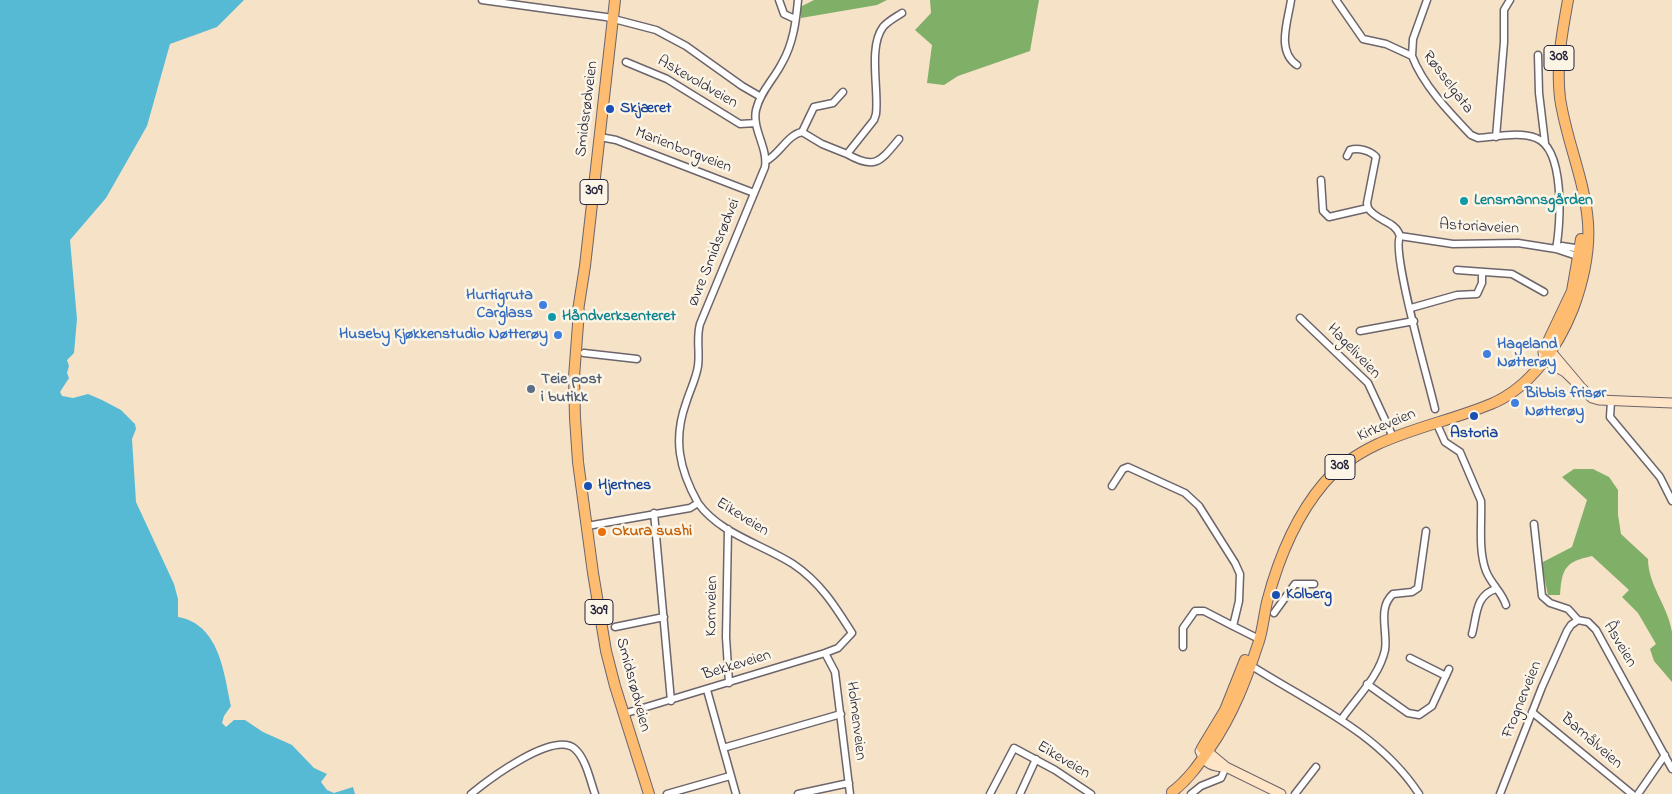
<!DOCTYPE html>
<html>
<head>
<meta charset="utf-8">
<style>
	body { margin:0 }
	canvas { display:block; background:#f5e2c7 }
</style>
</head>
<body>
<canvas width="1672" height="794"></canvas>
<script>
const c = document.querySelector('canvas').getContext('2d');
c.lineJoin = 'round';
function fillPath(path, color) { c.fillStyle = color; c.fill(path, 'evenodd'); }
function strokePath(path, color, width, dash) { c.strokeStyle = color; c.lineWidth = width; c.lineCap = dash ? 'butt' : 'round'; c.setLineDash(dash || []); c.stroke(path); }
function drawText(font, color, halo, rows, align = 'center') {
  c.font = font + ' "Indie Flower",sans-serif'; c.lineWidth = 5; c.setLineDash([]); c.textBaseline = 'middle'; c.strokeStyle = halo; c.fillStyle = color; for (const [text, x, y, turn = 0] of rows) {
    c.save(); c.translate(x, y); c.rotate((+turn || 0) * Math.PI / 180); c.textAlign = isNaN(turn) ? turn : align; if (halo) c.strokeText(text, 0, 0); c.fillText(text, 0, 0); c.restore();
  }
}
fillPath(new Path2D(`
	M814,0H887L877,5L801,18L800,7Z
	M930,0H1039L1030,51L958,76L944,85L927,83L932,45L915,30L931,13Z
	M1574,469H1593L1609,477L1618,490V515L1621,534L1648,559C1648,585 1668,606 1672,632C1672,648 1672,666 1672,682L1654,661L1650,649L1656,644L1638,613L1622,597L1629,590L1592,556C1565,562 1562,568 1560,595H1548L1541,563L1572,547L1587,500L1562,477Z`), '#80af68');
fillPath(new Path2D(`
	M0,0H244L217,27L170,44L147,126L106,198L70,240L77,319L74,353L67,360L69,366L67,373L69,378L60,392L62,396L73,398L88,394L102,400L121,410L135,424L136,429L132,439L136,502L174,584L178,599V617C219,624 224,672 231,706L224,716L222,723L226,727L234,720H245L263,732L292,745L314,768L327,774L321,782L327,790L334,793L353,787L355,794H0Z`), '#56bad4');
const street = new Path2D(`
	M482,0L606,17L656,30L686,46L742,86L761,97
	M779,0L784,14L795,19
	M1291,0C1288,21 1276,51 1297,65
	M1336,0L1363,39L1386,44L1412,56C1423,85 1449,112 1471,135L1478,138C1496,137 1520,131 1536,138C1565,149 1561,223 1556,249
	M1538,55L1539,93L1545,143
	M1412,56L1413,39L1427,0
	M626,62L667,79L740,124L756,123
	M802,132L814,107L833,103L843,92
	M600,137L616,140L754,193
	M1496,137L1504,42V10L1510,0
	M847,154C875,170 880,162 899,139
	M1347,156L1350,150C1358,147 1371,151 1376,157L1367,203L1368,208
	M766,161C780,154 787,135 802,132L822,144L847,154L874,120L876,114C879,90 868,47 883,27C888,21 896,17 902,13
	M1321,180L1323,211L1329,217L1368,208C1376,221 1396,221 1400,236L1453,244L1518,243L1556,249L1580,257
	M1400,236C1391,253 1429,382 1435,409
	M1556,249L1562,246L1581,249
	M1457,270L1512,274L1544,292
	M1411,308L1457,295L1477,294L1482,283V272
	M1300,318L1368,383L1393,437
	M1360,331L1414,321
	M584,353L637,359
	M1611,401L1610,417L1660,477L1672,501
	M1436,422L1445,442L1460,452L1481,501C1482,523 1478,550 1486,571C1491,584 1502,592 1506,605
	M1112,486L1123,469L1128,467L1185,493L1199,506L1235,563L1240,574L1239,601L1233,626L1259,639
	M698,503C679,469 673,439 686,403C690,390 696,379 698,366C700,352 696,338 700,324L765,167C768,147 752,130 756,110C760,92 774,79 782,63C793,44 796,22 798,0
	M654,513L671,701
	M1534,524L1542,596L1550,603L1568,609L1578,620L1588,622L1596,630L1672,769
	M587,526L690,508L698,503C720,534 762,544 793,564C820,582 835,606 852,633L838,648L825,653L623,714
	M728,529L726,637L729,683
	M1274,613L1295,584H1314
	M615,627L664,617
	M1472,634C1477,616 1475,595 1496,589
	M1183,647V628L1195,611H1204L1233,626
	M825,653L835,672L850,794
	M1410,658L1446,676
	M1255,668C1314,705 1380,734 1419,794
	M1367,684L1408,713L1419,715L1432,706L1449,669
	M707,690L736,794
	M1532,712L1632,794
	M1341,720C1356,698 1379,677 1385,650C1388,632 1377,608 1393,594L1412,592L1418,588L1426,531
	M723,748L841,714
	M471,794C488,780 554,730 575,749C586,759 590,780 595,794
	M667,794L730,776
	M798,794L849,783
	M990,794L1014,748L1055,770L1091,794
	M1020,794L1036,759
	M1191,794L1201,786L1221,778L1226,767
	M1295,794L1316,767
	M1500,794L1542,687L1567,631L1571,625L1578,620
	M1638,794L1665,755`);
const secondary = new Path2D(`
	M1580,386L1553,354L1543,352L1544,360L1565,372L1592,398L1599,400L1672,403
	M1226,767C1213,767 1205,764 1200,751L1208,752L1226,767L1281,794`);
const primary = new Path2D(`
	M579,311L574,377L575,418L578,462L593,573L606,651L615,686L649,794
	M577,317L585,266L615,0
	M1544,350L1572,291L1581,239
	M1202,748L1225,710L1245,660
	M1172,792C1188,780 1199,764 1210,748C1233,715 1247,678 1259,641C1263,628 1264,615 1267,602C1278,560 1295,517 1324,483C1367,434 1434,428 1491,404C1530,388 1558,347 1573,309C1583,282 1590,252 1588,223C1585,180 1566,140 1560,98C1556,64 1562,33 1568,0`);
strokePath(street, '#6c656c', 9);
strokePath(secondary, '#6c656c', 11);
strokePath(primary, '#6c656c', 12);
strokePath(street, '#fff', 6);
strokePath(secondary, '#ffe4c6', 9);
strokePath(primary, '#febc70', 10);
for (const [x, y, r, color] of [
	[610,109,5,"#1a4fb4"],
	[1464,201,5,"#0f9aa8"],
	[543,305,5,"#3f7fe0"],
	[552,317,5,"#0f9aa8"],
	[558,335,5,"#3f7fe0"],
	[1487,354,5,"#3f7fe0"],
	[531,389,5,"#5c6f8a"],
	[1515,403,5,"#3f7fe0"],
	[1474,416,5,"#1a4fb4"],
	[588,486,5,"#1a4fb4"],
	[602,532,5,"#e8710a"],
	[1276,595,5,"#1a4fb4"]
]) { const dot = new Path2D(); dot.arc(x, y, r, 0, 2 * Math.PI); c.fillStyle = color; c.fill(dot); strokePath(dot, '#fcf5e5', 2); }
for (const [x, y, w] of [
	[1559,58,30],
	[594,192,28],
	[1340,467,30],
	[599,612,28]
]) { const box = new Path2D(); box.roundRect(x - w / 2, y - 12.5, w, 25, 4); c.fillStyle = '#fcf5e5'; c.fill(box); strokePath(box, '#22223b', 1); }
drawText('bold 15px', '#22223b', null, [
	["308",1559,58],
	["309",594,192],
	["308",1340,467],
	["309",599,612]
]);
drawText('16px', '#22223b', '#fcf5e5', [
	["Askevoldveien",697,83,30],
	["Røsselgata",1447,83,53],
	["Smidsrødveien",588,109,-83],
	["Marienborgveien",683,151,21],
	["Astoriaveien",1479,228,3],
	["Øvre Smidsrødvei",715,253,-68],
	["Hageliveien",1353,352,46],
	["Kirkeveien",1387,426,-23],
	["Eikeveien",742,518,32],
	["Kornveien",713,606,-89],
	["Åsveien",1619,645,59],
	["Bekkeveien",737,666,-17],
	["Smidsrødveien",632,685,75],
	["Frognerveien",1523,700,-68],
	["Holmenveien",855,721,83],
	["Barnålveien",1591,742,41],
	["Eikeveien",1063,761,31]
]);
drawText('bold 16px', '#164399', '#fcf5e5', [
	["Skjæret",620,109],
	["Astoria",1474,434,"center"],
	["Hjertnes",598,486],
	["Kolberg",1286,595]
], 'left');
drawText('bold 16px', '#0d838f', '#fcf5e5', [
	["Lensmannsgården",1474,201],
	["Håndverksenteret",562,317]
], 'left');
drawText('bold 16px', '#366cbe', '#fcf5e5', [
	["Hurtigruta",533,296],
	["Carglass",533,314],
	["Huseby Kjøkkenstudio Nøtterøy",548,335],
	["Hageland",1497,345,"left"],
	["Nøtterøy",1497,363,"left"],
	["Bibbis frisør",1525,394,"left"],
	["Nøtterøy",1525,412,"left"]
], 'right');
drawText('bold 16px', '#4e5e75', '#fcf5e5', [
	["Teie post",541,380],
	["i butikk",541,398]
], 'left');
drawText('bold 16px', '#c56008', '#fcf5e5', [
	["Okura sushi",612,532]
], 'left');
</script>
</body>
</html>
